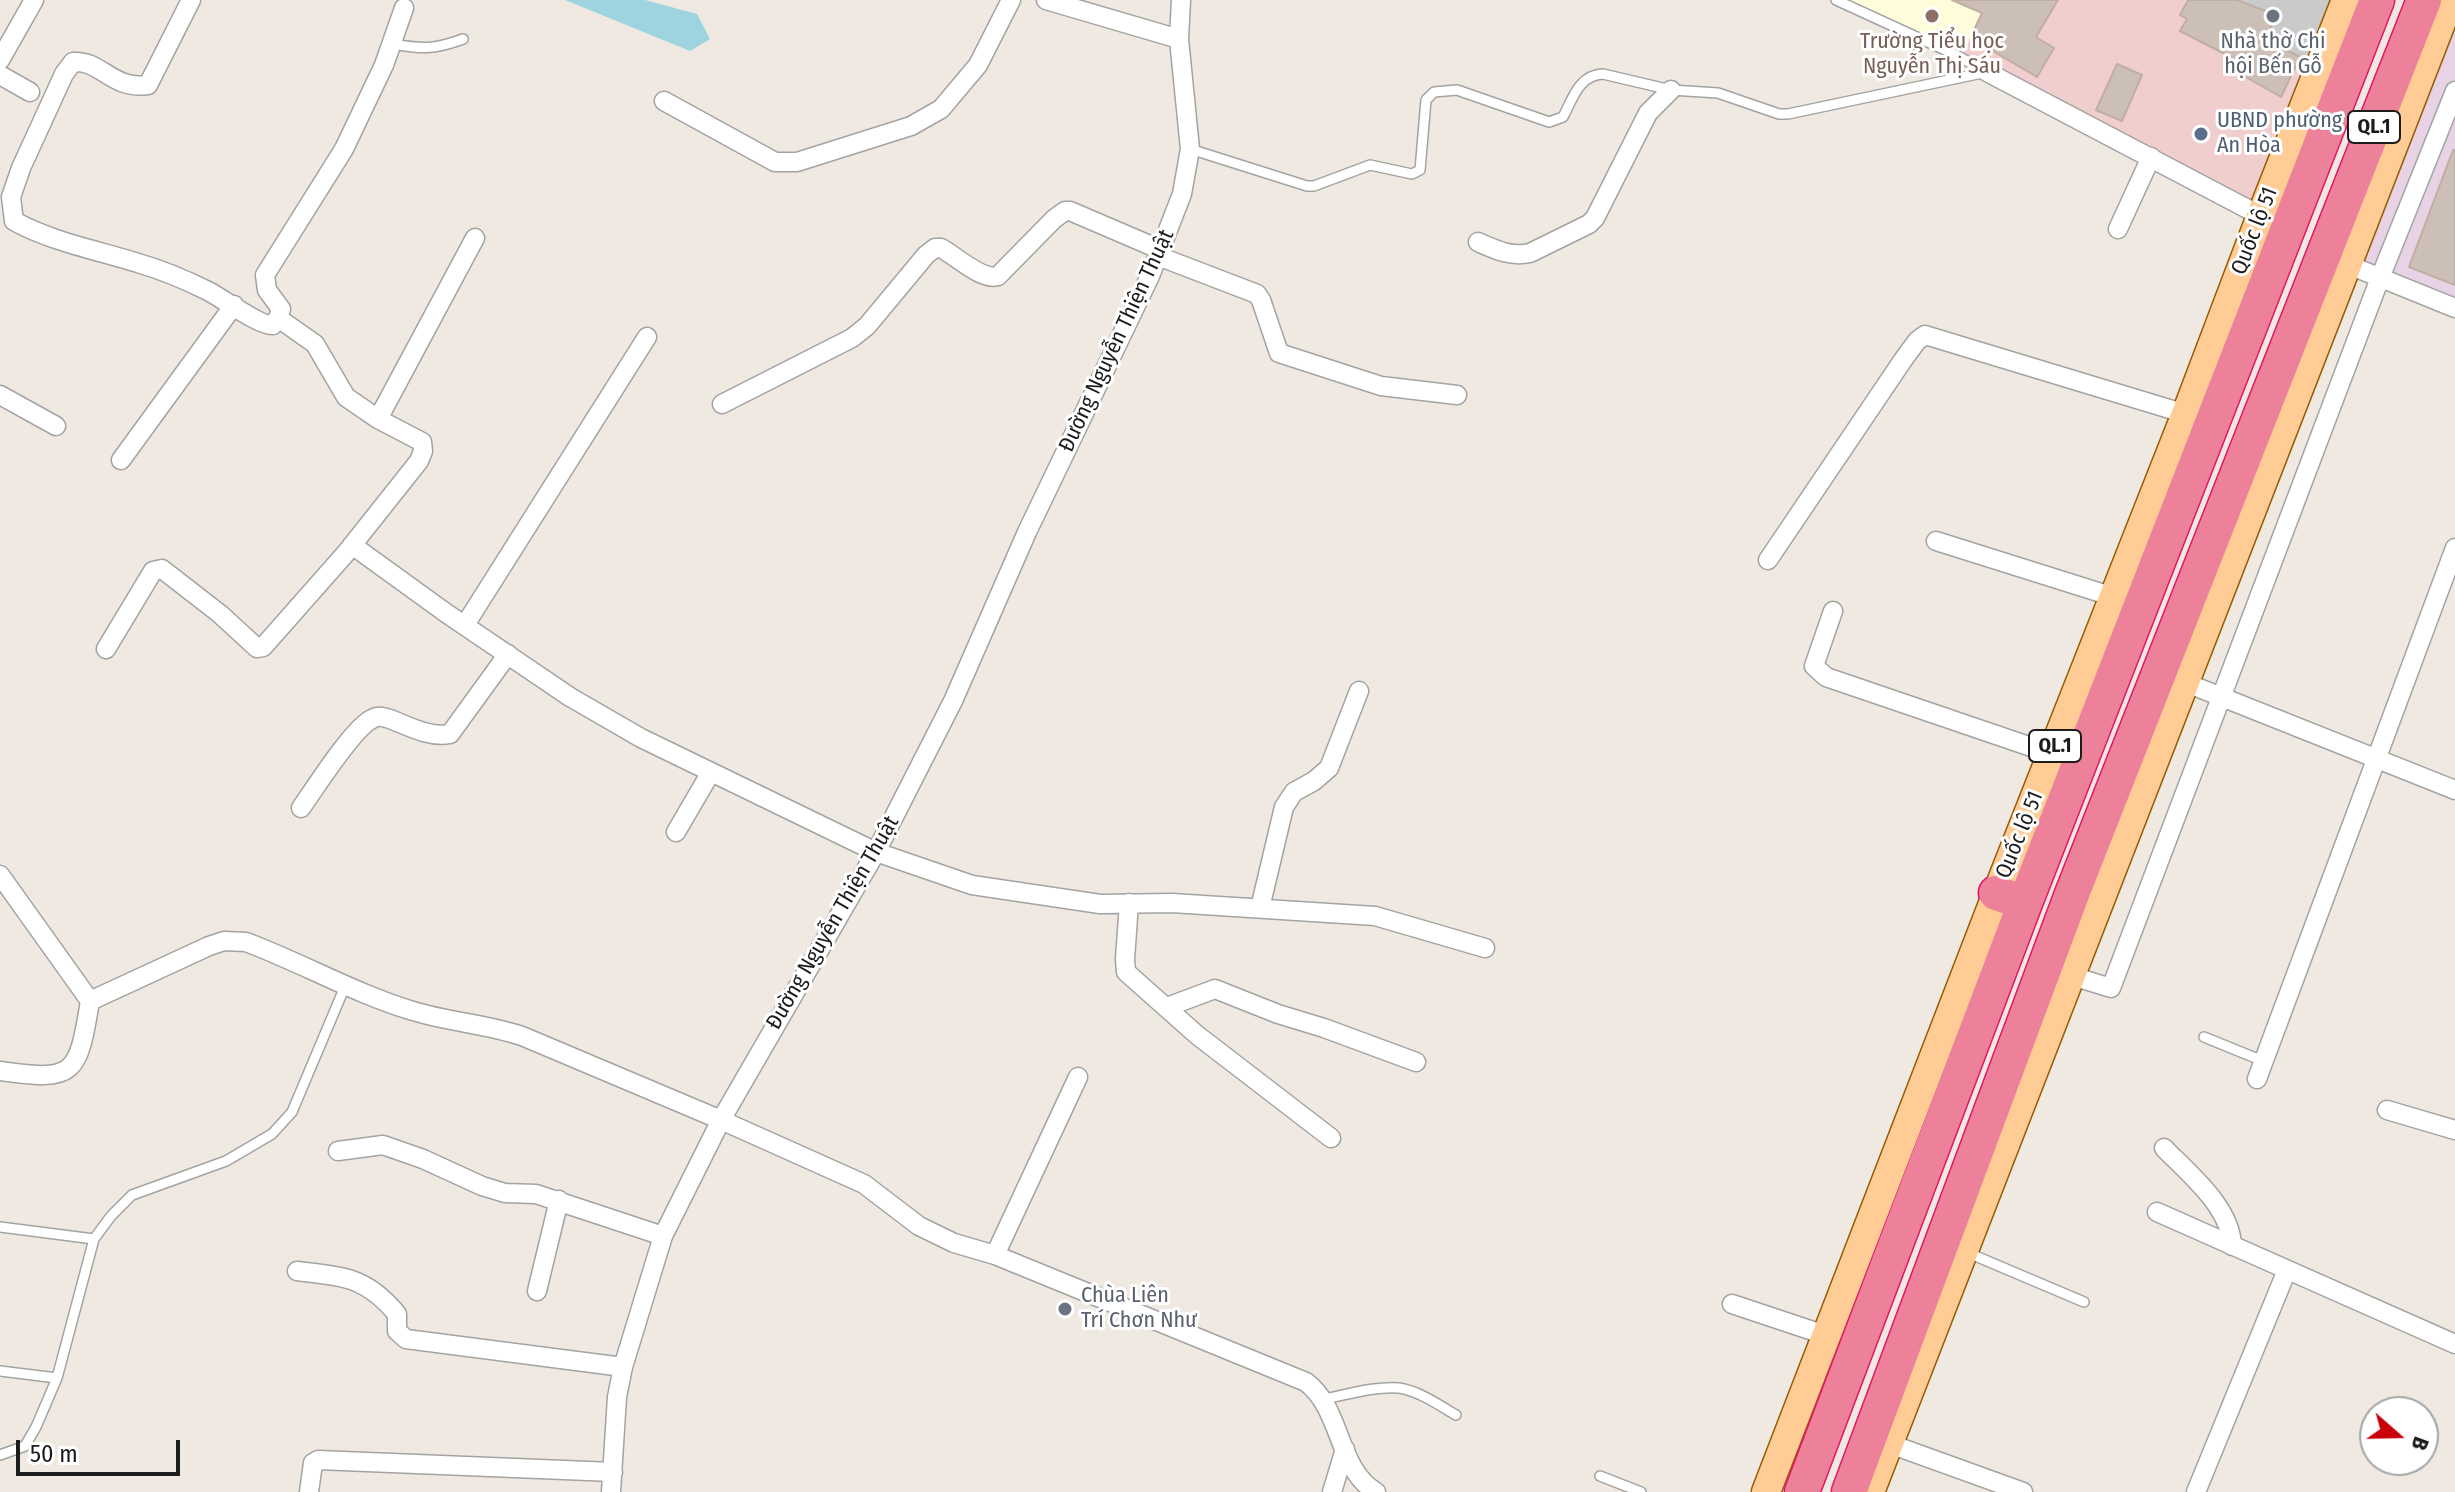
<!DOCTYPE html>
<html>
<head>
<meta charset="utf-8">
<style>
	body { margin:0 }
	#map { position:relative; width:2455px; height:1492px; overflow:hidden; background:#efe9e1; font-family:"Fira Sans Condensed",sans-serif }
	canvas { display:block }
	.north { position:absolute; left:2359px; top:1396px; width:80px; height:80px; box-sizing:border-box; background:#fff; border:2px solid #a4a4a4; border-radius:50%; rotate:110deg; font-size:22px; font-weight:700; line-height:32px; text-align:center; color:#1c1c1c }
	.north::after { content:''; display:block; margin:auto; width:28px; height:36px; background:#c8000a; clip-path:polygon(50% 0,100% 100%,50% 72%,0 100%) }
	.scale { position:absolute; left:16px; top:1440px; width:164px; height:36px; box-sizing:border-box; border:4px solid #1c1c1c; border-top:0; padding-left:10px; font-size:24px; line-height:28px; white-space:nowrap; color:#1c1c1c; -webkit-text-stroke:6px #fff; paint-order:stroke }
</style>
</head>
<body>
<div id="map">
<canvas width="2455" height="1492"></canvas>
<div class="north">B</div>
<div class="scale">50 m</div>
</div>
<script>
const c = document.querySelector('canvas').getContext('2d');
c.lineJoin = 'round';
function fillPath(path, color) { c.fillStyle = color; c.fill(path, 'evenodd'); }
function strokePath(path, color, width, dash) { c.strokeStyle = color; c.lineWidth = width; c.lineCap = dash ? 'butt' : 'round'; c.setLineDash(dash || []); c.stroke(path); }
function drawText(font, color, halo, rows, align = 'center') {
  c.font = font + ' "Fira Sans Condensed",sans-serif'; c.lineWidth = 6; c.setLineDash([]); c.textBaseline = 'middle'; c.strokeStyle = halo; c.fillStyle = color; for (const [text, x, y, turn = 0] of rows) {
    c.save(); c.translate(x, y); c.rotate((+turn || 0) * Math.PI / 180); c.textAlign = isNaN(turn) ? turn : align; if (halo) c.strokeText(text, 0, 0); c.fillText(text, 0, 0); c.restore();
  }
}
fillPath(new Path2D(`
	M1988,0H2190L2308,62L2252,204L1963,53Z`), '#f1cece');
fillPath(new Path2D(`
	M2455,24V300L2362,262Z`), '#e8d2e5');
fillPath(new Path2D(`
	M1847,0H1988L1963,53Z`), '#fffdd9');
fillPath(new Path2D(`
	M2190,0H2333L2308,62Z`), '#cacaca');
fillPath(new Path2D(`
	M565,0H645L697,14L710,39L690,51Z`), '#9dd4e0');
const building = new Path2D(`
	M1952,0H2058L2036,37L2054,48L2037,77L1991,50L1995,43L1973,32L1982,13Z
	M2188,0H2237L2276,15L2265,39L2300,57L2281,97L2237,72L2242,63L2180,31L2187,19L2180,15Z
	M2117,64L2142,75L2122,121L2096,110Z
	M2453,150H2455V285L2409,267Z`);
fillPath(building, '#cbbfb7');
strokePath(building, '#c1aea2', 2);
const lane = new Path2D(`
	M1836,0L1956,55L1987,72
	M391,44C423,49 433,50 463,39
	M1190,149L1307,186H1314L1370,165L1412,174L1420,170L1426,100L1434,92L1457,90L1549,122L1563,117C1573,98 1579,75 1603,74L1671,90L1718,93L1779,114H1788L1987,72
	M2204,1037L2263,1061
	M0,1227L94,1239
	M1966,1252L2084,1302
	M0,1371L57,1378
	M1323,1399C1347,1395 1374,1386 1399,1388C1419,1391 1439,1405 1456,1415
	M0,1455L25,1446L36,1427L57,1378L94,1239L111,1216L132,1195L226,1161L272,1134L292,1112L346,984
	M1600,1476L1641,1492`);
const street = new Path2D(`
	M1046,0L1179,39
	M1181,0L1179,39L1190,149L1182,194L1150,276L1027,532L953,701L876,852L721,1120L864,1184L919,1226L954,1243L995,1255L1306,1382C1342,1409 1337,1469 1376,1492
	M0,60L34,0
	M1987,72L2261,216
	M0,75L30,92
	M664,101L775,162H797L911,126L941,109L978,65L1011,0
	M2118,229L2151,157
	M1478,242C1496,250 1510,257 1530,253L1589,224L1595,218L1648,113L1671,90
	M1158,256L1257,294L1261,300L1279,353L1381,386L1457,395
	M2339,261L2455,308
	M278,318L281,309L267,290L265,275L344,149L384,65L404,8
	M0,395L56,426
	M722,404L852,338L867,326L926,255L935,248H941C956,256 982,281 998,276L1054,219L1065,211H1070L1161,250
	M378,419L475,238
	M121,460L234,305
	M1936,541L2114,597
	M352,545L446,613L570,697L641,738L876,852L972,885L1100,904L1172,903L1375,916L1485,948
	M1768,560L1903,360L1917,341L1925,335L2186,414
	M1833,611L1814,666L1826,677L2052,754
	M465,625L647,337
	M106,649L153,571L162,569L220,614L257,648L263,647L346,553L419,461L423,451L422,442L378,419L346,397L315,344L278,318L273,325C261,327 222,298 208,291C186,280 162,270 138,263C97,250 52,242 14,221L11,197L21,168L64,74L73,62C102,60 111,90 148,85L191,0
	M2184,682L2455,790
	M301,808C315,788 353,728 372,719C378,715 383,717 390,719C408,726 430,738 450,734L508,654
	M676,832L711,772
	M0,875L90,1001
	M1129,903L1125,959L1126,972L1197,1035L1331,1138
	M1260,908L1284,807L1294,792L1314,781L1329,768L1359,691
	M2069,975L2111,988L2380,278L2455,91
	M1167,1007L1215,989L1278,1014L1324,1028L1416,1062
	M0,1071C75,1082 78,1075 90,1001L209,946L224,941L246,942C302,963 356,994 413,1011C449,1022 486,1024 522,1036L721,1120L663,1236L623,1367L617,1397L611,1492
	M2257,1079L2455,548
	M2387,1110L2455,1130
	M2164,1148C2189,1174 2231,1207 2232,1246
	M338,1151L383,1145L423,1159L482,1186L505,1193L536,1194L663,1236
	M2157,1212L2455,1344
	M995,1255L1078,1077
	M297,1271C344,1277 365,1276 397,1314V1331L406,1339L623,1367
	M537,1291L559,1200
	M1732,1304L1825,1335
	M1879,1440L2023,1492
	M309,1492L313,1463L318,1460L613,1472
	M1332,1492L1345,1449
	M2196,1492L2287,1270`);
const primary = new Path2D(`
	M1766,1492L2004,875L2186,414L2261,216L2346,0
	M1870,1492L2450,0`);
const highway = new Path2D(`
	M1996,893L2025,903
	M1802,1492L2025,903L2377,0
	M1849,1492L2072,894L2424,0`);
strokePath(lane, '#a3a3a3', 12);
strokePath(street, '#a3a3a3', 21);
strokePath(primary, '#945c00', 31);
strokePath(highway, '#e51567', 37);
strokePath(lane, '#fff', 9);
strokePath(street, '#fff', 18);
strokePath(primary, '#ffcc95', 28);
strokePath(highway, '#ed819a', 34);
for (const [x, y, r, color] of [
	[1932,16,8,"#8d6e63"],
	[2273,16,8,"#6b7280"],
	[2201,134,8,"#5c6f8a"],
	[1065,1309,8,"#6b7280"]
]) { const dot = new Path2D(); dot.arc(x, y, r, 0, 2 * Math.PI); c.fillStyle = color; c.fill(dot); strokePath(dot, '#fff', 3); }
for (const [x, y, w] of [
	[2374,127,52],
	[2055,746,52]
]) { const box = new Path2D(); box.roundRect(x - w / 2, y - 16, w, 32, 6); c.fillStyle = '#fff'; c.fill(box); strokePath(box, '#1c1c1c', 2); }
drawText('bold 20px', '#1c1c1c', null, [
	["QL.1",2374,127],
	["QL.1",2055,746]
]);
drawText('22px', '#785e54', '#fff', [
	["Trường Tiểu học",1932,42],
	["Nguyễn Thị Sáu",1932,67]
]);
drawText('22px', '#5b616d', '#fff', [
	["Nhà thờ Chi",2273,42],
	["hội Bến Gỗ",2273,67],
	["Chùa Liên",1081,1296,"left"],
	["Trí Chơn Như",1081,1321,"left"]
]);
drawText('22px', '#4e5e75', '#fff', [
	["UBND phường",2217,121],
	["An Hòa",2217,146]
], 'left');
drawText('22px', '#1c1c1c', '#fff', [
	["Quốc lộ 51",2255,231,-69],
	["Đường Nguyễn Thiện Thuật",1117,341,-65],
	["Quốc lộ 51",2020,835,-68],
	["Đường Nguyễn Thiện Thuật",833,923,-60]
]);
</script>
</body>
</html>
